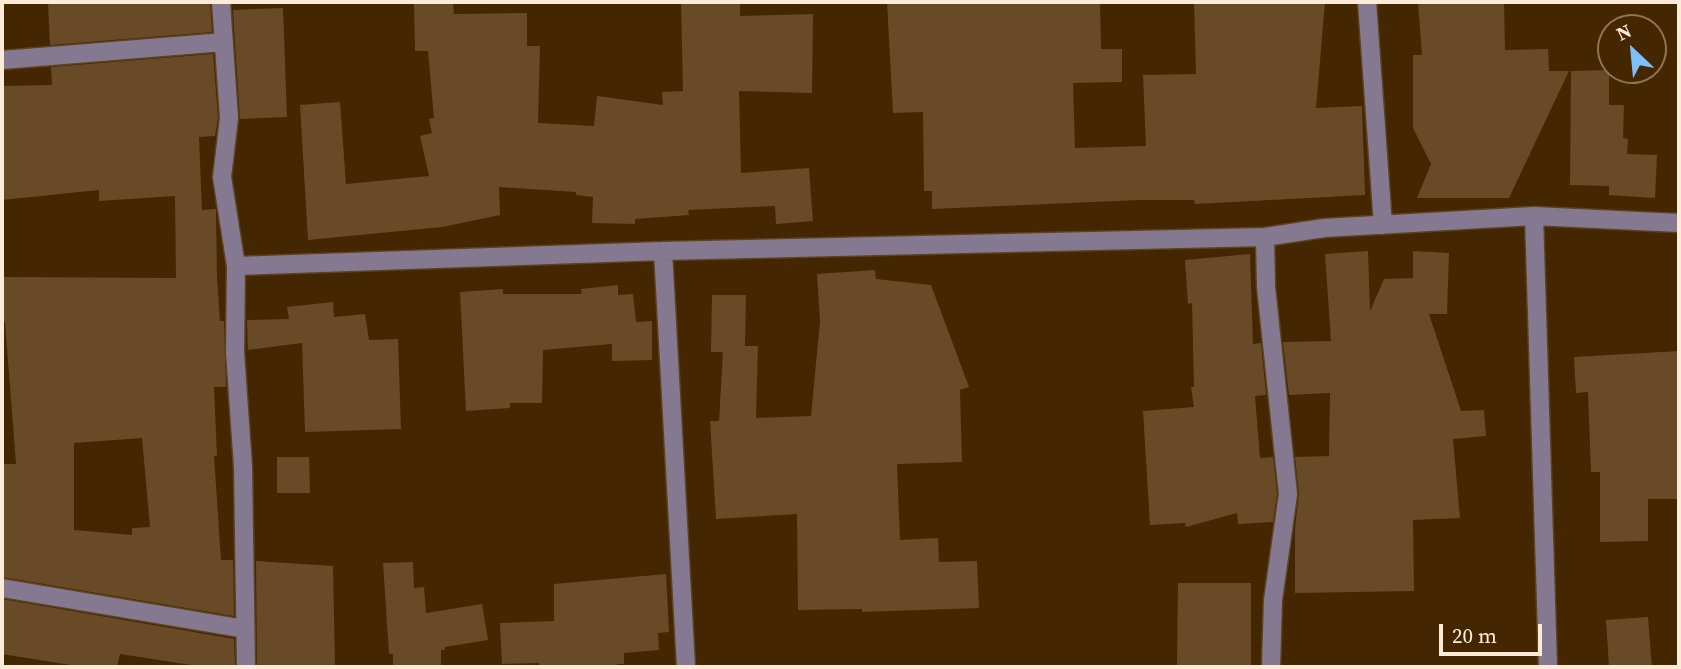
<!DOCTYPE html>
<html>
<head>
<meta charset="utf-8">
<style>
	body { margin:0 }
	#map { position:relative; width:1681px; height:669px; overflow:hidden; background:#442600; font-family:"Source Serif 4",serif }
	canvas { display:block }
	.frame { position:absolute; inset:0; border:4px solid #feebd7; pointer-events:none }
	.north { position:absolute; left:1597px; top:14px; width:70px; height:70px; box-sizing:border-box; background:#442600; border:2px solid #8e7556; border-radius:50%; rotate:334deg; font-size:19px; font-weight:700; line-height:28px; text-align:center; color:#feebd7 }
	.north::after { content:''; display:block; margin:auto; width:24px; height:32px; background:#7ebef9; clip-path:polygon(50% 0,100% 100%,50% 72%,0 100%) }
	.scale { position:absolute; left:1439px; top:624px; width:103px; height:32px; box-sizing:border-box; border:4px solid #feebd7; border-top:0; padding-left:9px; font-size:21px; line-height:24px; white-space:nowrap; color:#feebd7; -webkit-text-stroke:5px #442600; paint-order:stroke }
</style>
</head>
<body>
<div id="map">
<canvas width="1681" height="669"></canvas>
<div class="frame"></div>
<div class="north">N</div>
<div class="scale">20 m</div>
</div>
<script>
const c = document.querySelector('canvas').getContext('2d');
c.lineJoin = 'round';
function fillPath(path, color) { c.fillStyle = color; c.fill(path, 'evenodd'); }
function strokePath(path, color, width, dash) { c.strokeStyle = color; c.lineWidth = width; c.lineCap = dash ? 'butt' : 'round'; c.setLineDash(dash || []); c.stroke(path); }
fillPath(new Path2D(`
	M48,2H210L212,32L50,45Z
	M414,2H453L454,14L527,13V46H540L538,123L594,126L597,96L663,105L662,92L683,91L681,2H740V16L813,14L812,93L739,91L741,173L809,168L813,221L776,224L775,206L688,210L689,215L635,219V224L592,223L593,197L576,195V192L499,187L500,215L442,227L308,240L300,105L340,102L346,184L429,176L420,136L432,133L429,119L434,118L428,51H415Z
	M887,2H1100L1101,49H1122V82L1073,83L1075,148L1146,146L1143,75L1196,74L1194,2H1325L1316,108L1362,106L1365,195L1195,204L1194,200H1140L932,209V191H924L923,112L893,113Z
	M1418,2H1504L1505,50L1548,49L1549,71H1569L1509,198H1417L1431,164L1413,128V55H1422Z
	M283,8L287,117L240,119L233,10Z
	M213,54L218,118L215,136L199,137L202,210L216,209V215L217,277L220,321H224L226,387H214L217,456H214L221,560H233L234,616L2,577V464H16L5,322H2V277L176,278L175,196L99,201V190L2,200V86L52,85L51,67ZM142,438L150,527L132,528V535L74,530V443Z
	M1609,70V105H1624L1623,138L1628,139L1627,154L1657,155L1655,198L1609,195V186L1570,185L1571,71Z
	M1368,251L1370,311L1384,279L1413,278V251L1449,253L1447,314H1429L1461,411L1484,410L1486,436L1453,439L1460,518L1413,520L1414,591L1295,593V529L1299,493L1295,457L1329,456L1330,393L1289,395L1283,342L1331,341L1325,254Z
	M1250,254L1253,344L1261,343L1266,395L1255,396L1260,458L1273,457L1277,494L1273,522L1238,524L1237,513L1186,527L1185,523L1150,525L1143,411L1194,407L1191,387H1194L1192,303L1188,304L1185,260Z
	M875,270L876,279L931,285L969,387L960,390L962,462L897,464L900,540L938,538L939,562L977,561L979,608L862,612V609L798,610L797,514L716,519L710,421H719L723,352H711L712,295H746L745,346H758L756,418L811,416L820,321L817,274Z
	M618,285V295L633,294L636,322L652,321V360L612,361V344L543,350L542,403H510V408L466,411L460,292L503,289V294H582L581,289Z
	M333,302L334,317L365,314L369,340L398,339L401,429L305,432L302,343L248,350L249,386L247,320L289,319L287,307Z
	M1679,351V499H1648V541L1600,542V472H1591L1588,392L1576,393L1574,357Z
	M277,457H309L310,493H277Z
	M256,561L333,566L335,667H257Z
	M413,562L414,588L424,587L426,613L482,604L488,640L445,647V650H441V667H393V654H389L383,563Z
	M666,574L669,632L658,633L659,650L624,653V664H617V667H539V663L502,664L500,623L554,621V584Z
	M1178,583H1251V667H1177Z
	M2,599L234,639L235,667H204L120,654L117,667H83L2,654Z
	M1648,617L1652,667H1609L1606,620Z`), '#694a27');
const minor = new Path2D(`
	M221,2L229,118L222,177L236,266L235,352L243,467L246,667
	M1367,2L1383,225
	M2,60L224,42
	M1534,216L1548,667
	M1265,237L1266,287L1288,494L1273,600L1271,667
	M663,251L686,667
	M236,266L663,251L1265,237L1324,228L1534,216L1679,223
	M2,588L245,629`);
strokePath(minor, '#5e421e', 21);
strokePath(minor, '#847990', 18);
</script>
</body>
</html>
